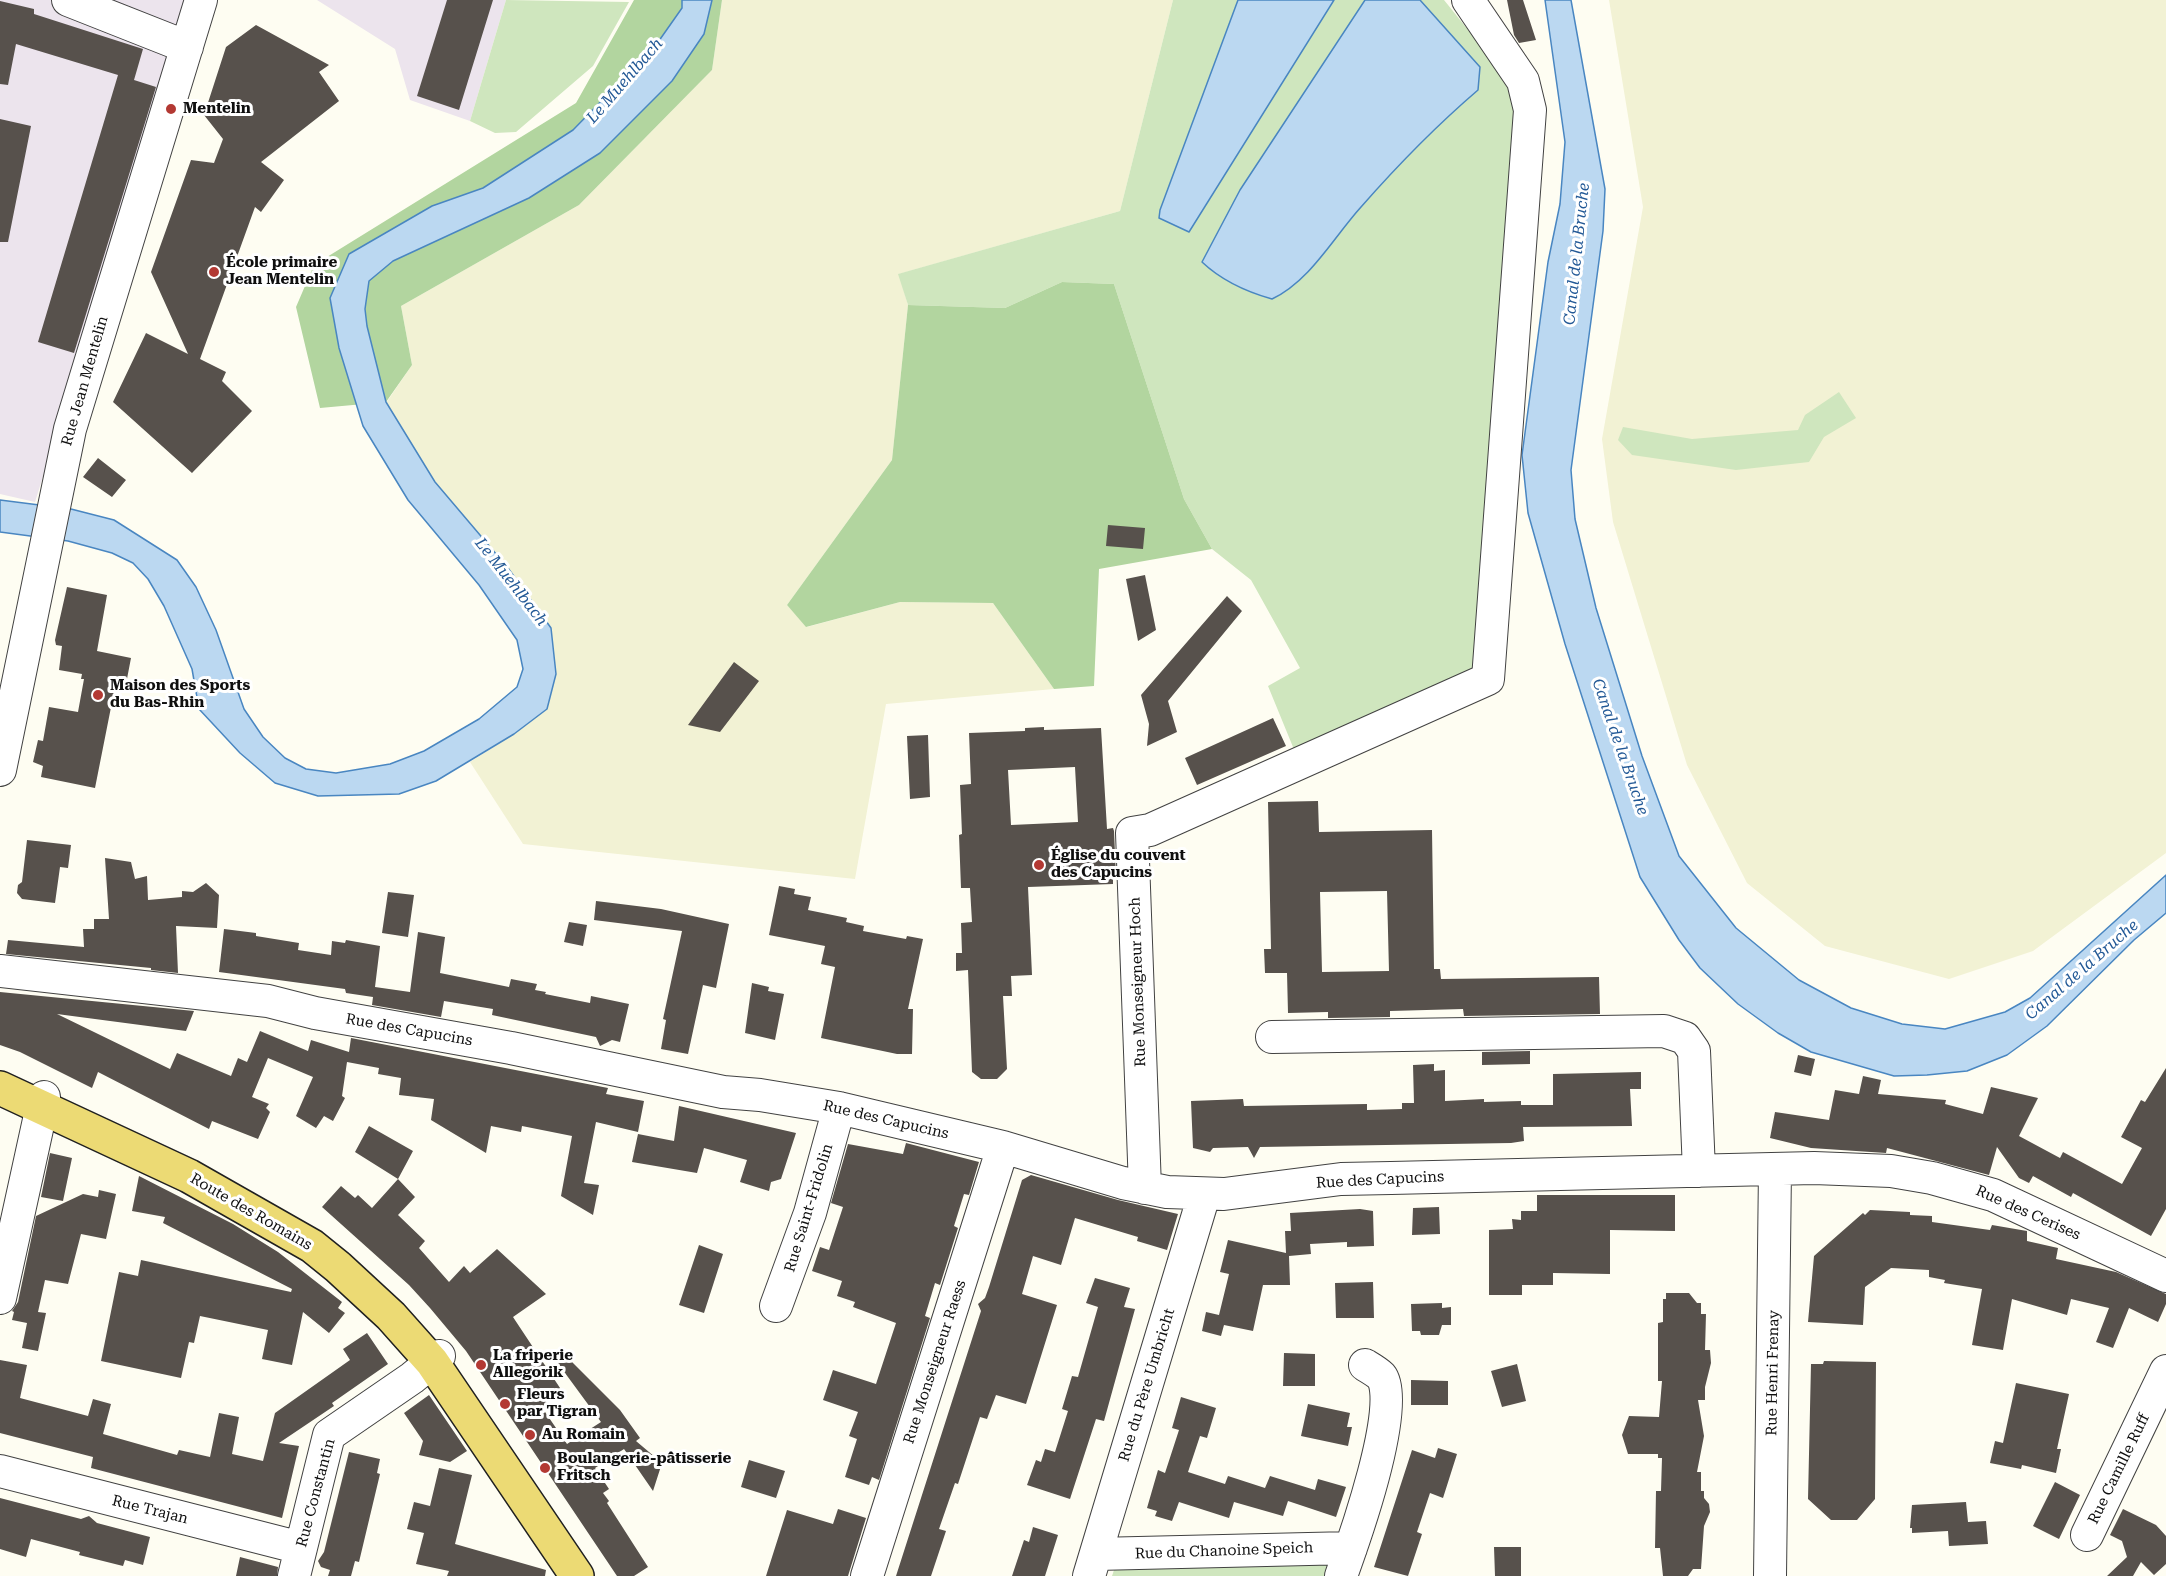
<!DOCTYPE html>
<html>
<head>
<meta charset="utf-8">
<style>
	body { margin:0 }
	canvas { display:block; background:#fefdf2 }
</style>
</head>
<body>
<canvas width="2166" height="1576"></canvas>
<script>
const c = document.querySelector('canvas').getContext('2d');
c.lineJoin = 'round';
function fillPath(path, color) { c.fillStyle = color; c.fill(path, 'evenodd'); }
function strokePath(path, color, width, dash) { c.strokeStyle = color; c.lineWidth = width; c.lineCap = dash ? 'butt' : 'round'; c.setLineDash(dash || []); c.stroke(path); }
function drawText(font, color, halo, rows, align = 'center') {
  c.font = font + ' "Roboto Serif",serif'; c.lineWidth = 6; c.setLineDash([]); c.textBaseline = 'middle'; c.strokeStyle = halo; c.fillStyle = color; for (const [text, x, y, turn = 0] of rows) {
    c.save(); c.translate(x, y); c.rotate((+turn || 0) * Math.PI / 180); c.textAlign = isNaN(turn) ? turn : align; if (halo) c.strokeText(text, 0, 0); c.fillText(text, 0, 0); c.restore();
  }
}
fillPath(new Path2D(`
	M0,0H191L35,502L0,494Z
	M317,0H506L470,121L410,100L395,49Z`), '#ece4ed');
fillPath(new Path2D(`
	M722,0H1173L1120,211L899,274L908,305L892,460L787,605L807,627L900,602L993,603L1054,689L886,704L855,879L523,844L470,762L514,734L546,709L508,568L435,482L386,403L412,365L401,306L579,205L712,70Z
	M1609,0H2166V853L2033,951L1949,979L1825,946L1747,883L1687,765L1613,522L1602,439L1643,207Z`), '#f2f2d4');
fillPath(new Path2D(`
	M506,0L629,2L593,66L516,132L495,133L470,121Z
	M1173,0H1444L1515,88L1483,684L1302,769L1268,686L1300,668L1251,580L1212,549L1184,499L1114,284L1062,282L1005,308L908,305L898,274L1120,211Z
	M1839,392L1856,418L1824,437L1809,462L1736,470L1632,455L1618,440L1623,427L1692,439L1798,430L1805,415Z
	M1322,1561L1327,1565L1329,1576H1112L1116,1564Z`), '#cfe6be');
fillPath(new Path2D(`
	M634,0H722L712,70L579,205L401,306L412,365L386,402L320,408L296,307L314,265L576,103Z
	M1062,282L1114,284L1184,499L1212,549L1099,569L1094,686L1054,689L993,603L900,602L806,627L787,605L892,460L908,305L1005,308Z`), '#b2d59f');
const water = new Path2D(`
	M682,0H712L704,34L672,81L600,153L529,198L393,261L369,281L365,309L367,326L386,402L435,482L508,568L551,628L556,674L547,709L514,734L436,781L399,794L318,796L275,783L240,753L199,709L192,669L164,606L148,579L133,563L112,553L68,541L0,532V500L71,509L114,520L177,560L196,587L216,630L244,709L263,737L285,758L306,769L336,773L390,764L424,751L479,719L517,687L523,669L517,640L479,585L408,500L363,426L339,348L330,298L349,254L432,206L483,188L573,130L656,45L682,8Z
	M1238,0H1334L1189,232L1159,218L1160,210Z
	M1365,0H1420L1480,67L1478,90C1436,126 1397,166 1361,207C1333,238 1310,281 1272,299C1247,292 1221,280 1202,262L1240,190Z
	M1545,0H1571L1605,189L1603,231L1571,470L1575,519L1596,608L1642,756L1679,856L1736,928L1799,980L1851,1008L1902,1024L1945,1029L2005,1012L2030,998L2166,875V913L2134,940L2047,1026L2007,1055L1967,1071L1927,1075L1894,1076L1811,1052L1778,1033L1738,1004L1700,968L1679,940L1640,877L1565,644L1528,513L1522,455L1548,262L1560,204L1565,142Z`);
fillPath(water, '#bbd8f1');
strokePath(water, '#4986c1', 1.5);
fillPath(new Path2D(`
	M447,0H493L459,110L417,96Z
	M1507,0H1523L1536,40L1519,43L1514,35Z
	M0,1L34,9V14L143,49L134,80L156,87L74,353L38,342L118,75L16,44L8,85L0,84Z
	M256,25L329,65L319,72L339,101L261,162L284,180L261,212L255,207L200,359L226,372L222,381L252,411L192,473L113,402L146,333L188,354L151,272L191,160L214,163L223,139L204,115L226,47Z
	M0,119L31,126L8,242H0Z
	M98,458L126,480L112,497L83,477Z
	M1108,525L1145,528L1143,549L1106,546Z
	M1145,575L1156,630L1138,641L1126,579Z
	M67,587L107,595L97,651L131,658L126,684L116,682L95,788L41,777L43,766L33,762L38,740L43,741L49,707L78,712L84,679H81L82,674L59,670L62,646L56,645L55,640Z
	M1227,596L1242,611L1168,701L1177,732L1147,746L1149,724L1141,695Z
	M734,662L759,681L720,732L688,725Z
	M1273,718L1286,746L1197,785L1185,758Z
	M1044,727V730L1101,728L1107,829L1113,828L1114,831L1116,876L1113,877V884L1028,887L1032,975L1011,976L1012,996H1003L1007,1069L997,1079H981L972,1072L968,970L956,971V953H962L961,923L972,922L970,888H961L959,835L962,834L960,785L971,784L969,733L1025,731V728ZM1075,767L1078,822L1011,825L1008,770Z
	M928,735L930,797L910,799L907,736Z
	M1318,801L1319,832L1432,830L1434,969H1440L1441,979L1599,977L1600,1014L1464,1016L1463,1009L1390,1011V1017L1328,1018V1012L1288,1013L1287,973H1265L1264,949H1271L1268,802ZM1387,891L1389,971L1322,972L1320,892Z
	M27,840L71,845L68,868L60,867L55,903L22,899L17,893L18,885L22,882Z
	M105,858L131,862L135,879L147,876L148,900L182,897V891L193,892L206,883L219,895L217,928L176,926L178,973L151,970V968L6,954L8,940L84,947L83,929H94V919H109Z
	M779,886L795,889L794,894L811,897L808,910L847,918L846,922L864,926L863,931L906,939L907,936L923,939L908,1009H913L912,1054H897L821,1038L835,967L821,964L825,946L769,935Z
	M388,892L414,895L408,937L382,933Z
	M596,901L661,909L729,924L716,988L703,985L688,1054L661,1049L666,1020L663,1019L682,931L594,920Z
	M569,922L587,925L583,946L564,942Z
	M224,929L256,933V936L299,943L298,950L331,955L332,941L345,943L346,940L380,946L375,987L410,992L418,932L445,937L440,973L509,987L511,979L537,984L535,990L546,992L545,994L590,1003L591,996L629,1004L620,1042L612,1040L600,1046L596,1037L492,1015L493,1009L444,1001L441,1017L372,1005L373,997L346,993L345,989L219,972Z
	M752,983L769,987L768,991L784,994L775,1040L745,1033Z
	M0,992L194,1011L186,1031L57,1014L170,1069L177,1053L231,1076L238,1058L247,1062L260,1031L308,1051L311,1040L349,1052L351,1038L608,1088L606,1094L644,1101L638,1132L596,1122L584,1183L599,1185L593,1215L561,1196L572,1136L522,1126L521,1132L491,1126L486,1153L431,1120L434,1099L399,1095L401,1078L378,1074L379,1068L347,1062L342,1096L345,1098L333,1121L324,1116L316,1128L296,1116L313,1077L268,1058L252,1097L269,1104L266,1108L270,1112L258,1139L212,1121L209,1129L98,1072L92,1088L20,1052L0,1045Z
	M1530,1051V1064L1482,1065V1052Z
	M1798,1055L1815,1059L1811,1076L1794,1072Z
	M1434,1064V1071L1445,1070V1101L1484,1099V1102L1521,1101V1105H1553V1074L1641,1072V1089H1630L1632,1126L1523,1127L1524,1141L1511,1143L1260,1147L1254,1158L1248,1147L1213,1148L1210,1152L1193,1148L1191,1101L1243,1099L1244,1106L1367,1104V1110L1402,1109V1103H1414L1413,1065Z
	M2166,1068V1209L2151,1236L2073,1193L2071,1197L2033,1176L2029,1183L2019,1178L1997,1147L1989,1175L1887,1148L1886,1153L1811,1148L1770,1138L1775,1112L1829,1120L1835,1090L1859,1094L1863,1076L1881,1080L1878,1094L1946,1100L1945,1104L1983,1114L1991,1087L2038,1098L2019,1136L2060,1158L2063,1152L2122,1184L2142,1148L2121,1137L2141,1100L2145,1102Z
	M679,1106L796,1133L781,1179L771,1182L769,1191L740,1182L747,1160L704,1148L697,1173L632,1162L638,1134L674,1141Z
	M369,1126L413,1151L398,1179L355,1152Z
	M906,1143L979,1162L969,1195L964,1194L954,1226L958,1228L940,1285L935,1283L925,1316L930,1318L879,1480L872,1477L869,1485L845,1477L857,1439L849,1436L858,1412L823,1400L833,1370L876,1384L896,1323L853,1307L855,1302L837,1296L842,1281L812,1271L820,1247L829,1250L843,1207L831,1203L848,1144L903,1154Z
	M50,1153L72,1158L63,1201L41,1197Z
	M1031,1175L1118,1200L1178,1214L1167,1250L1137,1241L1138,1237L1075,1218L1061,1265L1033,1256L1022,1294L1057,1305L1026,1404L996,1395L987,1419L980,1417L958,1484L955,1483L939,1529L946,1531L931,1576H896L981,1311L978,1304L985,1298L989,1287L1022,1180Z
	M139,1176L233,1224L278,1252L342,1302L338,1308L345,1313L329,1333L303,1312L292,1365L262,1359L268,1330L200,1316L194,1343L189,1342L181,1378L101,1361L119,1272L138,1276L141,1260L291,1292L292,1289L163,1223L165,1217L132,1211Z
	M398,1179L415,1197L398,1215L425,1241L419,1248L449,1282L464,1266L470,1273L497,1249L546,1294L513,1317L564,1394L543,1409L567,1444L601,1422L554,1358L562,1352L620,1410L640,1438L636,1441L662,1463L653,1491L624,1449L595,1468L609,1489L603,1493L609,1501L607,1503L648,1567L634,1576H617L466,1351L430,1308L409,1285L322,1207L341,1186L355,1198L358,1195L372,1208Z
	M99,1190L116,1194L106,1239L81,1234L68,1284L45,1280L38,1312L46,1313L38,1351L22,1348L27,1323L12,1320L14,1312L12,1311L18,1302L36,1216L83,1194L98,1197Z
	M1537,1195H1675V1231L1610,1230V1274L1553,1273V1285H1522V1295H1489V1230L1513,1229L1512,1219L1521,1220V1211H1537Z
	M1439,1207L1440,1234L1412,1235L1413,1208Z
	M1360,1209L1373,1211L1374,1246L1347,1247V1242L1310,1244L1311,1254L1289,1256L1290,1285H1263L1253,1331L1224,1325L1221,1336L1202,1331L1206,1312L1219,1315L1229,1274L1220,1272L1228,1240L1286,1253L1285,1231H1291L1290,1213Z
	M1870,1210L1910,1212V1215L1932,1216V1222L1990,1230L1992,1225L2027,1231V1241L2058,1248L2056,1259L2116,1272L2166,1294V1304L2158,1322L2129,1308L2113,1348L2096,1342L2109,1308L2071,1299L2067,1315L2012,1299L2003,1350L1972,1345L1982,1289L1944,1283L1945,1280L1929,1277V1270L1891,1268L1865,1287L1863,1325L1808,1322L1814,1256L1863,1213L1865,1215Z
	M699,1245L723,1254L704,1313L679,1305Z
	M1095,1278L1130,1288L1124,1307L1135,1309L1104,1421L1096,1419L1070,1499L1027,1485L1036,1460L1041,1462L1045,1449L1055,1452L1068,1411L1062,1409L1072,1376L1078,1377L1098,1307L1086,1303Z
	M1373,1282L1374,1318H1336L1335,1283Z
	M1666,1293H1689L1697,1303H1701V1314H1706L1705,1350H1710L1711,1363L1705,1387V1400H1698L1704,1436L1697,1472H1701V1491H1704V1498L1709,1504L1710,1512L1704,1526L1701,1569H1693L1688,1576H1663L1660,1548H1655L1656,1491H1661L1662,1458H1658V1454H1628L1622,1435L1629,1416L1659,1417L1662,1381H1658V1323L1663,1322V1299H1666Z
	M1442,1303V1308L1451,1307V1325H1442L1439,1335H1421L1420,1331H1412L1411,1304Z
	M367,1333L388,1364L332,1403L334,1406L279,1443L299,1446L282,1518L91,1468L93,1457L0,1433V1360L27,1365L20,1398L88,1416L93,1399L111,1404L103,1434L177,1455L179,1450L210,1457L219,1413L239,1417L232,1454L263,1461L275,1413L350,1360L343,1349Z
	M1284,1353L1315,1354V1386H1283Z
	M1824,1361L1876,1362L1875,1499L1857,1520H1831L1808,1499L1811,1364H1823Z
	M1517,1364L1526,1401L1502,1407L1491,1371Z
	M1411,1380L1448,1381V1405H1411Z
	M2016,1383L2069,1394L2057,1449H2061L2056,1473L2022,1465L2021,1469L1990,1463L1995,1441L2003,1443Z
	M429,1395L467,1451L450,1462L419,1455L423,1441L404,1413Z
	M1181,1397L1216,1408L1207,1438L1200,1436L1188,1472L1225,1484L1228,1476L1265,1488L1270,1476L1315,1490L1318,1479L1346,1487L1336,1517L1288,1501L1283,1516L1234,1502L1229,1518L1179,1502L1172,1521L1155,1516L1157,1511L1147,1508L1158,1470L1165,1473L1179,1430L1172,1428Z
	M1308,1404L1350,1413L1347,1427H1352L1348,1446L1301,1436Z
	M1438,1448L1457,1454L1443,1498L1430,1493L1417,1532L1422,1534L1408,1576L1374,1567L1412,1450L1435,1458Z
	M349,1452L380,1459L377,1473L380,1474L359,1562L355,1561L351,1576H328L330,1570L321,1567L318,1561L324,1552Z
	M749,1460L785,1471L776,1498L741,1487Z
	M439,1468L472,1475L455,1544L546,1570L545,1576H447L449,1571L416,1564L424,1533L407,1529L414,1502L430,1506Z
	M2055,1482L2080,1495L2059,1539L2033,1526Z
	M0,1498L81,1519L89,1516L97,1523L150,1537L143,1565L125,1560L123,1566L79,1555L80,1552L31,1539L26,1557L0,1549Z
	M1966,1502L1968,1522L1986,1521L1988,1544L1949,1546L1948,1531L1912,1533V1528H1910L1912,1505Z
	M838,1509L866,1518L848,1576H766L787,1510L833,1524Z
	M2123,1509L2156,1525L2166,1536V1564L2154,1575L2141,1562L2133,1576H2107L2127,1557L2122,1541L2110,1535Z
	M1033,1527L1058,1535L1045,1576H1012L1024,1540L1029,1542Z
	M1494,1547H1521V1576H1495Z
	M240,1557L278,1567L277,1576H236Z`), '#57514c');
const minor = new Path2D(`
	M68,0L187,47
	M0,770L70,429L201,0
	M0,971L268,1001L315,1013L511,1048L723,1092L760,1095L839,1108L1003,1147L1123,1183L1167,1192L1224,1194L1341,1179L1391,1178L1814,1168L1891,1171L1932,1178L1993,1195L2166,1276
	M1272,1037L1664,1031L1685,1038L1694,1051L1699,1171
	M1145,1188L1132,833L1150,830L1488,679L1530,110L1523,81L1468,0
	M0,1298L44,1097
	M776,1306L810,1213L839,1108
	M0,1471L301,1548
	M2087,1535L2166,1371
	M1096,1554L1351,1548
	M294,1576L329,1435L412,1378L439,1356
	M867,1576L1003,1147
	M1089,1576L1204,1195
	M1341,1576C1353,1543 1403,1402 1381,1376C1377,1372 1370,1368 1365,1365
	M1770,1576L1775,1169`);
const major = new Path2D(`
	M0,1088L189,1176L312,1246L338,1267L391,1316L432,1362L577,1576`);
strokePath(minor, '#424242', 34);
strokePath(major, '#202020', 36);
strokePath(minor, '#fff', 32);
strokePath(major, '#ecda74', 33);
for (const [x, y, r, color] of [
	[171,109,6,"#b33933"],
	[214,272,6,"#b33933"],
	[98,695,6,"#b33933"],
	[1039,865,6,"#b33933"],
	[481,1365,6,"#b33933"],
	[505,1404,6,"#b33933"],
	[530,1435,6,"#b33933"],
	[545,1468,6,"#b33933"]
]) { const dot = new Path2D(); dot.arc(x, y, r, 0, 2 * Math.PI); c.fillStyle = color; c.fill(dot); strokePath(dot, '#fff', 2); }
drawText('bold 15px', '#0f0f0f', '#fff', [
	["Mentelin",183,109],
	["École primaire",226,263],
	["Jean Mentelin",226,280],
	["Maison des Sports",110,686],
	["du Bas-Rhin",110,703],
	["Église du couvent",1051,856],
	["des Capucins",1051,873],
	["La friperie",493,1356],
	["Allegorik",493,1373],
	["Fleurs",517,1395],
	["par Tigran",517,1412],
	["Au Romain",542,1435],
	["Boulangerie-pâtisserie",557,1459],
	["Fritsch",557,1476]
], 'left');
drawText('15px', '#0f0f0f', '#fff', [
	["Rue Jean Mentelin",85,381,-74],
	["Rue Monseigneur Hoch",1138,982,-92],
	["Rue des Capucins",409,1030,10],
	["Rue des Capucins",886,1120,13],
	["Rue des Capucins",1380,1180,-3],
	["Rue Saint-Fridolin",809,1208,-73],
	["Route des Romains",251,1212,30],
	["Rue des Cerises",2028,1213,24],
	["Rue Monseigneur Raess",935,1362,-72],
	["Rue Henri Frenay",1773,1373,-89],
	["Rue du Père Umbricht",1147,1385,-73],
	["Rue Camille Ruff",2119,1469,-64],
	["Rue Constantin",316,1493,-75],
	["Rue Trajan",150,1510,14],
	["Rue du Chanoine Speich",1224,1551,-2]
]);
drawText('italic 16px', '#235996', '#fff', [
	["Le Muehlbach",625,81,-49],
	["Canal de la Bruche",1577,254,-84],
	["Le Muehlbach",511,582,52],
	["Canal de la Bruche",1620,747,71],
	["Canal de la Bruche",2082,970,-41]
]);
</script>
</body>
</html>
